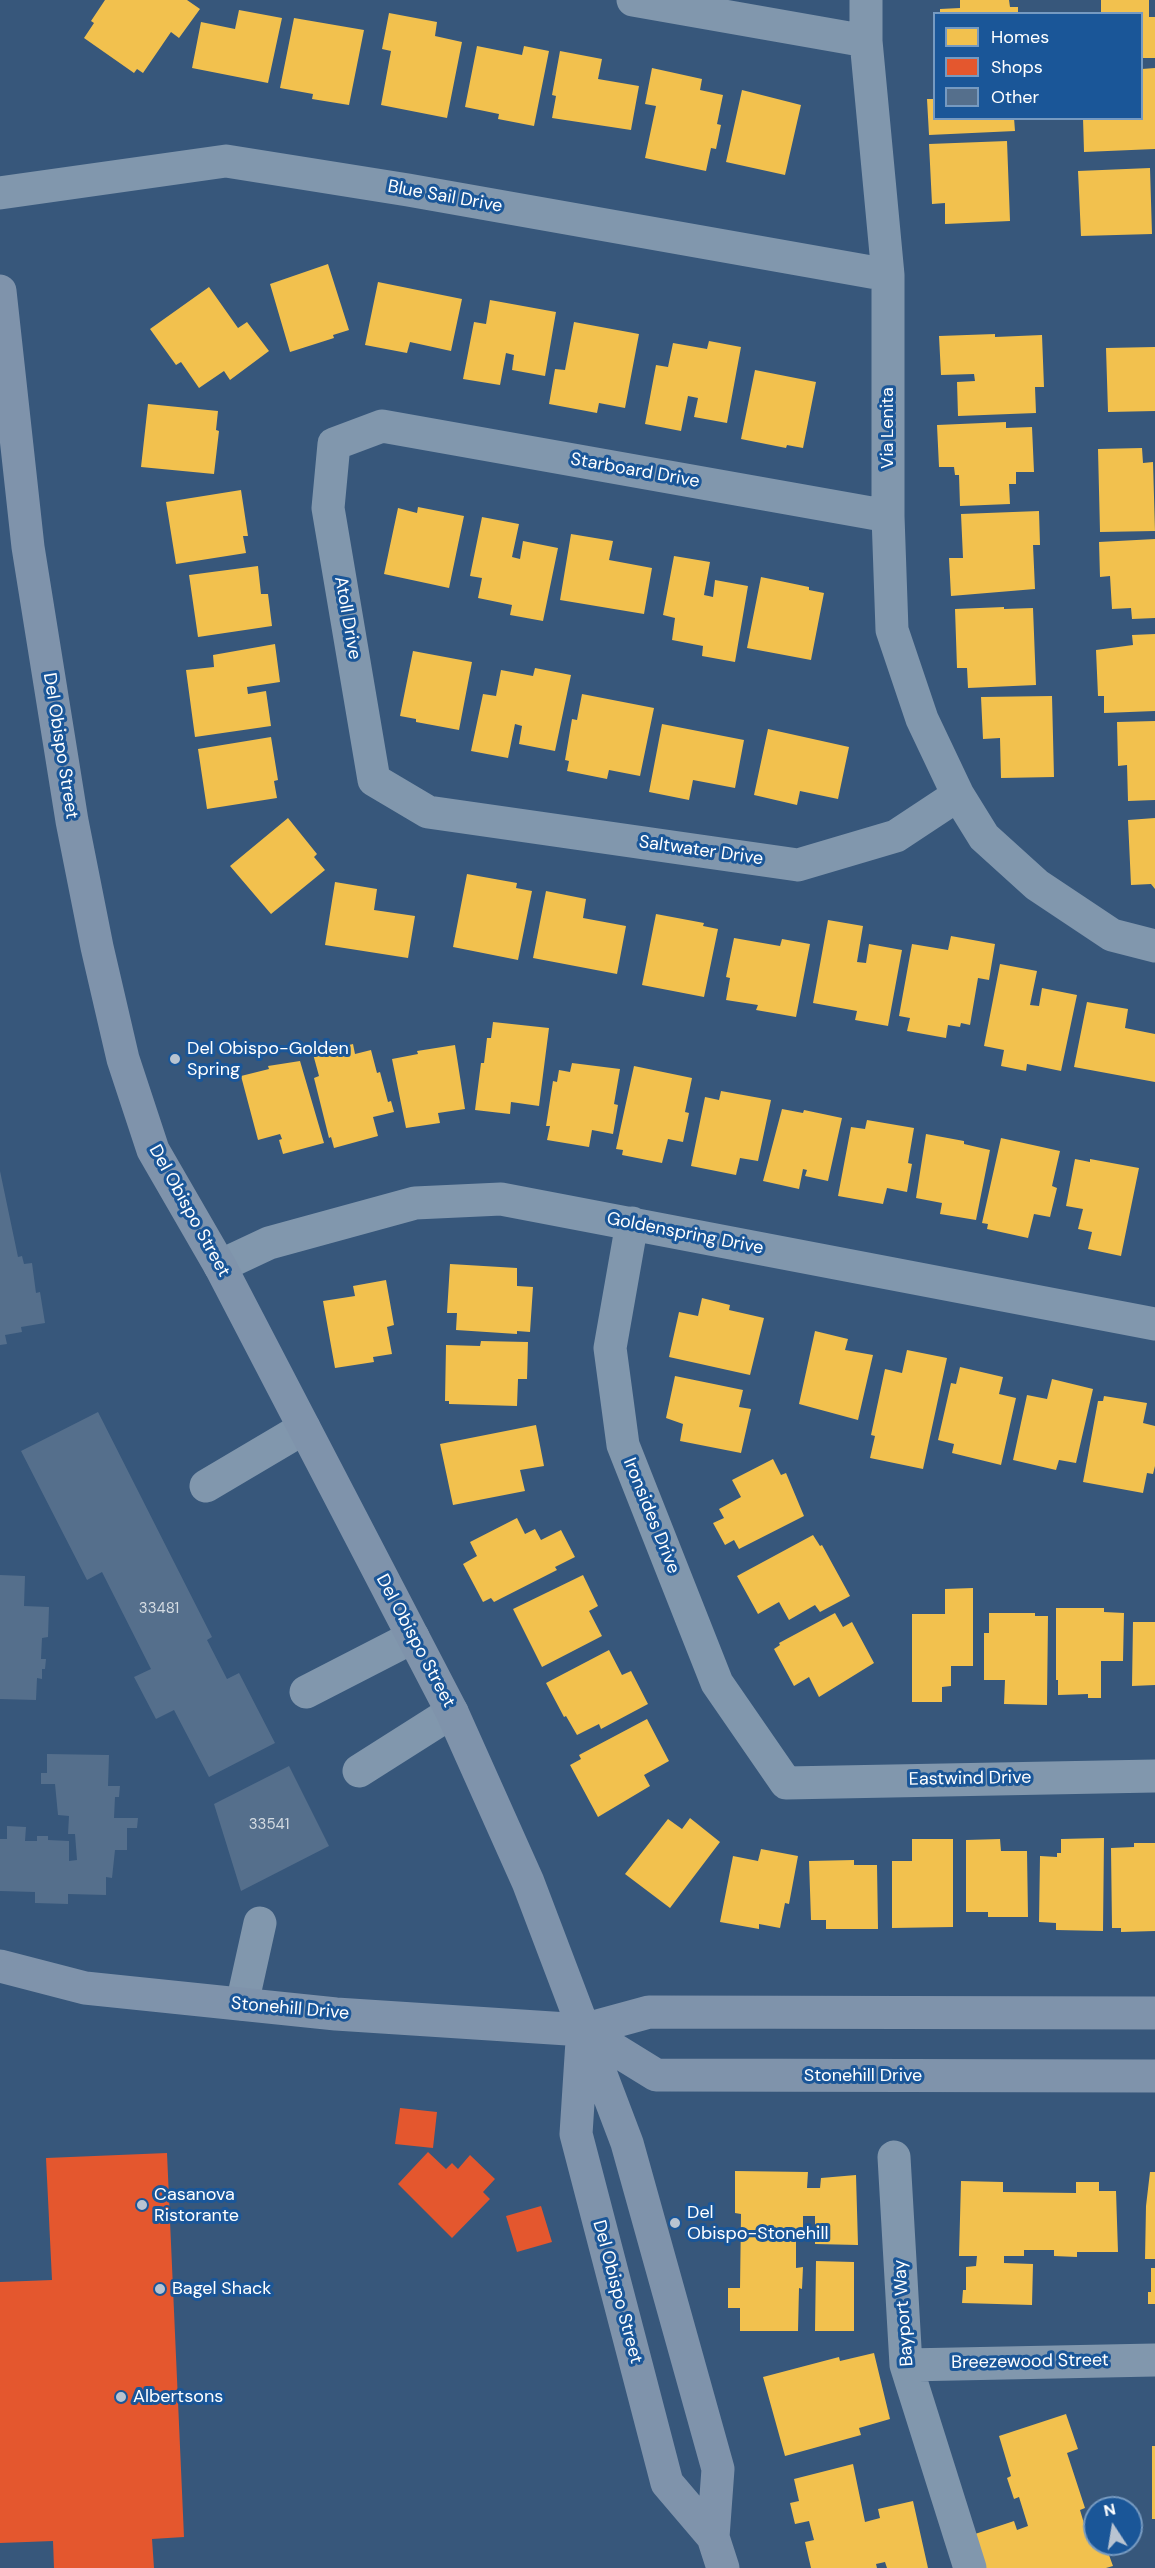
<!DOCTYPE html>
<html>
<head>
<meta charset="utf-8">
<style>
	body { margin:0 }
	#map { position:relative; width:1155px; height:2568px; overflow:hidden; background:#37577b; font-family:"DM Sans",sans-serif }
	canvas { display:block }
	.legend { position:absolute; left:933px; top:12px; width:210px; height:108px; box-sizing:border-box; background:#1a5698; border:2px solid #769ac1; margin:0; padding:8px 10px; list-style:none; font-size:18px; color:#fff }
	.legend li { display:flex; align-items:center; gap:12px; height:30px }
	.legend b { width:30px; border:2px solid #769ac1 }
	.north { position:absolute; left:1083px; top:2496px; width:60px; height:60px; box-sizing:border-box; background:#1a5698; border:2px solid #769ac1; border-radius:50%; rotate:348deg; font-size:16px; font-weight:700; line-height:24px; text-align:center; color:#fff }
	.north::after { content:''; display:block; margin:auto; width:21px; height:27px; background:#b9c4d1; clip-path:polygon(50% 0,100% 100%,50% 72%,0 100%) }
</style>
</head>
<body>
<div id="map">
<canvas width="1155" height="2568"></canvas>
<ul class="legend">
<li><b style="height:16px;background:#f2c14e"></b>Homes</li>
<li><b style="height:16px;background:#e4572e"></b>Shops</li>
<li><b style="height:16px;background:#556f8c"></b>Other</li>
</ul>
<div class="north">N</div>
</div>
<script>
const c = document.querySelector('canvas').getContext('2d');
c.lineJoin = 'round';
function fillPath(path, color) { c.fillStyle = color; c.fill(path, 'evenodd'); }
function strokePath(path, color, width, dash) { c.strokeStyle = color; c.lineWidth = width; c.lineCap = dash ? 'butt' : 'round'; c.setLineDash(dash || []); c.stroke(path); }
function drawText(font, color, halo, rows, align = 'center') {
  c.font = font + ' "DM Sans",sans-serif'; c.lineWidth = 6; c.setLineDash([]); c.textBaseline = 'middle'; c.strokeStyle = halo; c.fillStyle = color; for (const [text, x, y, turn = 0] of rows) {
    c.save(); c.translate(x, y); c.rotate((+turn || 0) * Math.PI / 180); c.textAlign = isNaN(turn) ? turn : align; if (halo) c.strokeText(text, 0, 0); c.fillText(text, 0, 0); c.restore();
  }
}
fillPath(new Path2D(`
	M105,0H187L200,9L179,38L171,32L143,73L137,69L134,73L84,38L94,23L91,21Z
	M960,0H1009L1010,7H1018V14H940V9L960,8Z
	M1101,0H1149V17H1155V58H1142V14H1101Z
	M239,10L282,18L268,83L192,68L201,22L235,29Z
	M389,13L437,22L435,36L462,42L447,118L381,105L391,51L382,49Z
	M294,18L364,30L349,105L312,99L313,94L280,88Z
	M477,46L522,55L524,46L549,51L534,126L498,119L499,114L465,107Z
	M560,51L602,59L598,79L639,86L631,130L552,118L556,96L552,95Z
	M652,68L702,79L700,90L723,95L717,124L721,125L716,149L711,148L706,171L645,158L656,106L645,104Z
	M1155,68V149L1084,152L1083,118H1142V69Z
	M742,90L801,105L785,175L726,162Z
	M927,99H934V118H1014L1015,131L929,135Z
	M1007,141L1010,221L945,224V203L932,204L929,144Z
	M1150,168L1152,234L1081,236L1078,171Z
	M328,264L349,330L333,335L334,338L290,352L270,284Z
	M378,282L462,299L451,351L410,342L407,353L365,345Z
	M209,287L238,328L247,322L269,351L230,380L224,371L199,388L181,362L176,365L150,329Z
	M490,300L556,312L545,376L512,370L514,355L506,353L500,385L463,379L474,322L486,324Z
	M574,322L639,334L625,408L599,403L597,413L549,404L555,369L565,370Z
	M995,334V337L1042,335L1044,387H1035L1036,413L958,416L957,382L975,381L974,374L941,375L939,336Z
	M709,341L741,347L727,423L694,417L698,398L688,396L681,431L645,424L656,365L668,367L673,343L707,349Z
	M1155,347V411L1108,412L1106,348Z
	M755,370L816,382L803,448L787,445L786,448L741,439Z
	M148,404L218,411L216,430L219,431L214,474L141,467Z
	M1006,422V428L1032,427L1034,472H1016V484H1009L1010,504L960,506L959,475H955L954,467H939L937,425Z
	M1142,448L1143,463L1153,462L1155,531L1100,532L1098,449Z
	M241,490L248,536H243L246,553L176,564L166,502Z
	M418,507L464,516L449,588L384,574L398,508L417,513Z
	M1039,511L1040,545H1033L1035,589L951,596L949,558H963L961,514Z
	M482,517L519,524L512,557L520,559L523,541L558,548L543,621L510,615L512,605L478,598L482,578L470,576Z
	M571,534L613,541L609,560L652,568L644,614L560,600Z
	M1155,539V618L1132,619L1131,608L1112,609L1110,576L1100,577L1099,542Z
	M674,556L710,562L704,595L713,597L715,580L748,586L735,662L702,656L703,646L672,640L675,618L663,615Z
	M258,566L261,594H268L272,626L198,637L189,575Z
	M761,577L809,587V590L824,593L811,660L747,648Z
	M1004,607V609L1033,608L1036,685L968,688L967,668H957L955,609Z
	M1155,634V711L1104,713V696H1098L1096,650L1133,645L1132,635Z
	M275,644L280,682L247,687L248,694L266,691L271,726L195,737L186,670L214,667L213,655Z
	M413,651L472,662L459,730L416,722V719L400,716Z
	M535,668L571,675L555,751L519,744L522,726L515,724L508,758L471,751L483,694L496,696L501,670L533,676Z
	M582,694L654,708L640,776L609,770L607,779L567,771L569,761L565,760L572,719L577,720Z
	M1052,696L1054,777L1001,778L1000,738L983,739L981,697Z
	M1155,721V800L1128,801L1127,765L1118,766L1117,722Z
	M662,724L744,740L735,788L693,780L689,800L649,792Z
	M768,729L849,747L838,799L800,791L797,805L754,795Z
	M271,737L278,780L274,781L277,798L207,809L198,749Z
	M288,818L317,854L314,857L325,870L271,914L230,866Z
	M1155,818V889L1151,884L1131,885L1128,820Z
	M467,874L517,883L516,888L532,891L518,960L453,947Z
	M335,882L377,889L374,910L415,916L408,958L325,945Z
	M546,891L586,899L583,918L626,926L617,974L533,958Z
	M656,914L704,923L703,926L718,929L704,997L642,985Z
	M828,920L863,926L857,962L866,963L869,944L902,950L888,1026L855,1020L857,1011L813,1003Z
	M951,936L995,944L989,980L978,978L970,1025L961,1023L960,1027L948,1025L946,1038L907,1031L910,1018L899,1016L912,944L948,950Z
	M734,938L780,946L782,939L810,944L796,1017L756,1010L758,1005L726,1000L730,978L726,977Z
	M1000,964L1037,971L1030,1005L1039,1006L1042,988L1077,995L1061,1071L1027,1064L1026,1071L1001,1066L1004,1050L984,1046Z
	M1087,1002L1128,1009L1125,1028L1155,1034V1082L1074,1067Z
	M493,1022L549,1028L539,1106L511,1102L510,1114L475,1110L481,1063H484L487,1038H491Z
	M353,1044L355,1054L371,1050L377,1073L380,1072L388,1102L391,1101L394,1112L373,1117L378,1136L334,1148L331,1137L329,1138L314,1078L319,1076L313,1054Z
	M455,1045L465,1109L438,1113L440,1123L406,1128L392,1059L418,1054L417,1051Z
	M300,1061L324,1143L283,1154L279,1140L282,1139L280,1134L258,1140L241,1076L269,1069L268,1066Z
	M572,1063L620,1069L614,1104L618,1105L613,1134L592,1130L589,1147L547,1140L550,1126H546L553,1081L557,1082L559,1070L570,1072Z
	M634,1066L692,1078L685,1112L689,1113L683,1142L668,1139L662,1163L622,1155L623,1150L616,1149Z
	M721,1091L771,1100L758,1161L740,1158L736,1175L691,1166L705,1097L719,1100Z
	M782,1109L803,1113L804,1110L842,1118L828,1181L805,1176L807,1170L803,1169L799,1189L763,1181Z
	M867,1120L914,1128L908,1163L912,1164L907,1192L887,1188L883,1204L838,1196L851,1127L865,1129Z
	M926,1134L964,1141V1144L990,1150L976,1220L940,1214L942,1203L916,1198Z
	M1001,1138L1060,1151L1052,1186L1057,1188L1050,1217L1034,1214L1028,1238L987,1229L988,1224L982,1223Z
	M1075,1159L1090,1162V1159L1139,1168L1121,1256L1088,1249L1092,1232L1078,1229L1083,1209L1066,1206Z
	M450,1264L517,1268V1286L533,1287L530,1332L517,1331V1334L456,1330L457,1313H447Z
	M386,1280L394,1325L387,1327L392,1354L373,1357L374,1362L335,1368L323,1301L355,1296L353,1286Z
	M702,1298L730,1305L729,1310L764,1318L750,1375L669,1357L679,1312L698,1316Z
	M815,1331L848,1339L845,1350L873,1355L858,1420L799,1404Z
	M481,1341L528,1342L527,1379H518L517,1406L449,1404V1401H445L446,1345L480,1346Z
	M907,1350L947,1358L923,1469L870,1458L875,1436L871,1435L885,1369L902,1373Z
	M960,1367L1003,1377L999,1394L1016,1398L1001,1465L952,1453L954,1444L938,1440L951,1383L956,1384Z
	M675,1376L743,1390L739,1407L751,1409L741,1453L680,1441L683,1424L666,1418Z
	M1052,1379L1093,1389L1076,1463L1059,1460L1056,1470L1013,1460L1027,1395L1047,1399Z
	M1104,1396L1147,1403L1143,1423L1155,1426V1466L1153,1474L1147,1473L1143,1493L1083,1482L1098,1401H1103Z
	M536,1425L544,1466L520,1470L525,1491L453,1505L440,1444Z
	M773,1459L781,1475L786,1473L804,1516L739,1549L734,1540L725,1545L713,1523L724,1518L719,1509L741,1497L732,1480Z
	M517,1518L525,1534L535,1529L541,1540L561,1530L575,1557L555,1567L557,1570L494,1602L491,1598L483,1602L463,1564L477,1556L470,1542Z
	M813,1535L820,1546L822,1545L850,1596L820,1612L815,1605L789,1620L779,1602L758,1614L737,1576Z
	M583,1575L598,1606L589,1611L602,1636L542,1667L513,1609Z
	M973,1588V1666H951V1686L942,1687V1702H912V1614H945V1589Z
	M1056,1608H1104V1612L1124,1613L1123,1661H1101V1698H1088V1694L1058,1695V1680H1056Z
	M835,1613L843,1627L852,1622L874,1663L819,1697L809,1677L794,1686L774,1649L780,1645L779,1643Z
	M989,1613H1035V1616H1048L1047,1705L1004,1704L1005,1680H984V1633H989Z
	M1133,1622H1155V1685L1132,1686Z
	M609,1650L622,1675L631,1671L648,1704L601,1729L599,1724L577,1735L566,1716L564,1717L546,1683Z
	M647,1719L669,1761L644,1775L650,1786L598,1817L570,1765L581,1759L579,1755Z
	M690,1818L720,1842L670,1908L625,1874L668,1819L682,1829Z
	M1104,1838L1103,1931L1056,1930V1923L1039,1922L1040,1856L1057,1857V1853H1061V1839Z
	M912,1839H953V1927L892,1928V1861H912Z
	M1000,1839L1001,1851H1027L1028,1917H988V1912H966V1840Z
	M1134,1843H1155V1931L1121,1932V1928H1112L1111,1848L1134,1847Z
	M761,1849L798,1856L789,1904L785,1903L780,1928L759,1924V1929L720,1922L733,1856L758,1861Z
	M854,1860V1865H877L878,1929H826V1920H811L809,1861Z
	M735,2171L808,2172L807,2188H820L821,2178L856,2175L858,2245L815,2244V2216H803V2236H796V2268L803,2267L802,2289L799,2288L798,2331H740V2308H728V2288H740L741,2214L735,2213Z
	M1150,2172H1155V2259H1145L1146,2206Z
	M961,2181L1003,2182V2192L1076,2193V2182H1099V2191H1116L1118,2252H1077V2257L1054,2256V2250H1024V2256H1004V2263L1033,2264L1032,2305L962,2303L963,2290H966V2267L976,2266L977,2256H959Z
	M816,2261L854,2262V2331H815Z
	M1151,2268H1155V2304H1148V2292H1151Z
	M874,2353L890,2419L859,2428L861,2435L785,2456L763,2377L839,2357L840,2361Z
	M1066,2414L1078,2449L1067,2453L1085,2508L1080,2510L1086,2530L1095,2527V2544H1105L1113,2566L1106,2568H986L975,2534L1014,2521L1017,2530L1028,2526L1019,2497L1014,2499L1007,2478L1011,2476L999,2436Z
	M1152,2446H1155V2519H1152Z
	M853,2464L865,2522L880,2518L878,2509L913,2501L928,2568H887L885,2562L876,2564L877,2568H811L805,2542L814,2540L809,2521L795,2524L790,2503L799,2501L794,2479Z`), '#f2c14e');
fillPath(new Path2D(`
	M400,2108L437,2112L433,2148L395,2144Z
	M428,2152L446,2169L452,2163L458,2169L470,2155L495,2179L483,2192L490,2199L452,2238L398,2184Z
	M167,2153L184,2537L152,2539L154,2568H54L53,2541L0,2543V2282L52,2280L46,2158Z
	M541,2206L552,2242L517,2252L506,2216Z`), '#e4572e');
fillPath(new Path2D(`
	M0,1171L18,1257L22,1256L24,1264L32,1263L36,1293L40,1292L45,1323L21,1327L22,1332L5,1335L7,1344L0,1345Z
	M98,1412L212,1637L207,1640L227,1679L239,1673L275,1743L209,1777L174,1710L156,1719L134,1677L151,1669L102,1572L87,1580L21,1451Z
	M0,1575L25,1576L24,1606L49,1607L48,1637L42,1638L41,1659H46L45,1669H42V1679L37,1678L36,1700L0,1699Z
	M47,1754L109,1755L108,1786H120L119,1797H115L114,1818H138L137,1828H127V1850H115L112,1878L106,1877V1895L68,1894V1904L35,1903V1892L0,1891V1839H7V1826L26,1827L25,1841H37V1836H48V1840L69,1841V1861L77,1860L75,1834H68L69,1816L58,1815L55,1784H41V1773H47Z
	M289,1766L329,1846L241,1891L214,1804Z`), '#556f8c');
strokePath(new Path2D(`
	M633,0L866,41
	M866,0V41L888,275V516L892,630L922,719L958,795L984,837L1037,885L1112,935L1155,946
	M0,193L226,161L408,190L888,275
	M888,516L382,426L334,444L328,508L374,780L428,812L798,865L896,836L958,795
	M632,1223L610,1348L623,1445L717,1683L786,1783L1155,1776
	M220,1266L269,1243L415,1203L501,1199L1155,1324
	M206,1486L304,1428
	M306,1692L413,1637
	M359,1771L452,1712
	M242,2004L260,1923
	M894,2157L906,2365L970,2568
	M906,2365L1155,2360`), '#8197ad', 33);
strokePath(new Path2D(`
	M0,291L28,547L72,821L97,947L123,1059L153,1150L220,1266L452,1712L528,1882L627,2143L718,2469L713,2537
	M0,1966L85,1988L336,2014L583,2030L649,2012L1155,2013
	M583,2030L656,2075L1155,2076
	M582,2041L576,2134L667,2483L713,2537L723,2568`), '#7f93ab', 33);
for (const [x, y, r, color] of [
	[175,1059,6,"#b9c4d1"],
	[142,2205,6,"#b9c4d1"],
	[675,2223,6,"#b9c4d1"],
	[160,2289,6,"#b9c4d1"],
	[121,2397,6,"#b9c4d1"]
]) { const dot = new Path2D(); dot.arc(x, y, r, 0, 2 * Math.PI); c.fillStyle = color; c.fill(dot); strokePath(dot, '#1a5698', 2); }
drawText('15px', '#d4dbe2', null, [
	["33481",159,1609],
	["33541",269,1825]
]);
drawText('18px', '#fff', '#1a5698', [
	["Blue Sail Drive",445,197,10],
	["Via Lenita",888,428,-90],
	["Starboard Drive",635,471,10],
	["Atoll Drive",347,618,80],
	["Del Obispo Street",60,746,81],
	["Saltwater Drive",701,851,8],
	["Del Obispo Street",189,1211,61],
	["Goldenspring Drive",685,1234,11],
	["Ironsides Drive",651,1516,68],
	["Del Obispo Street",415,1641,62],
	["Eastwind Drive",970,1779,-1],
	["Stonehill Drive",290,2009,5],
	["Stonehill Drive",863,2076],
	["Del Obispo Street",617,2292,75],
	["Bayport Way",904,2313,-94],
	["Breezewood Street",1030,2362,-1]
]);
drawText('18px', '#fff', '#1a5698', [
	["Del Obispo-Golden",187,1049],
	["Spring",187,1070],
	["Casanova",154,2195],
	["Ristorante",154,2216],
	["Del",687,2213],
	["Obispo-Stonehill",687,2234],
	["Bagel Shack",172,2289],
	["Albertsons",133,2397]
], 'left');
</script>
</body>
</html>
